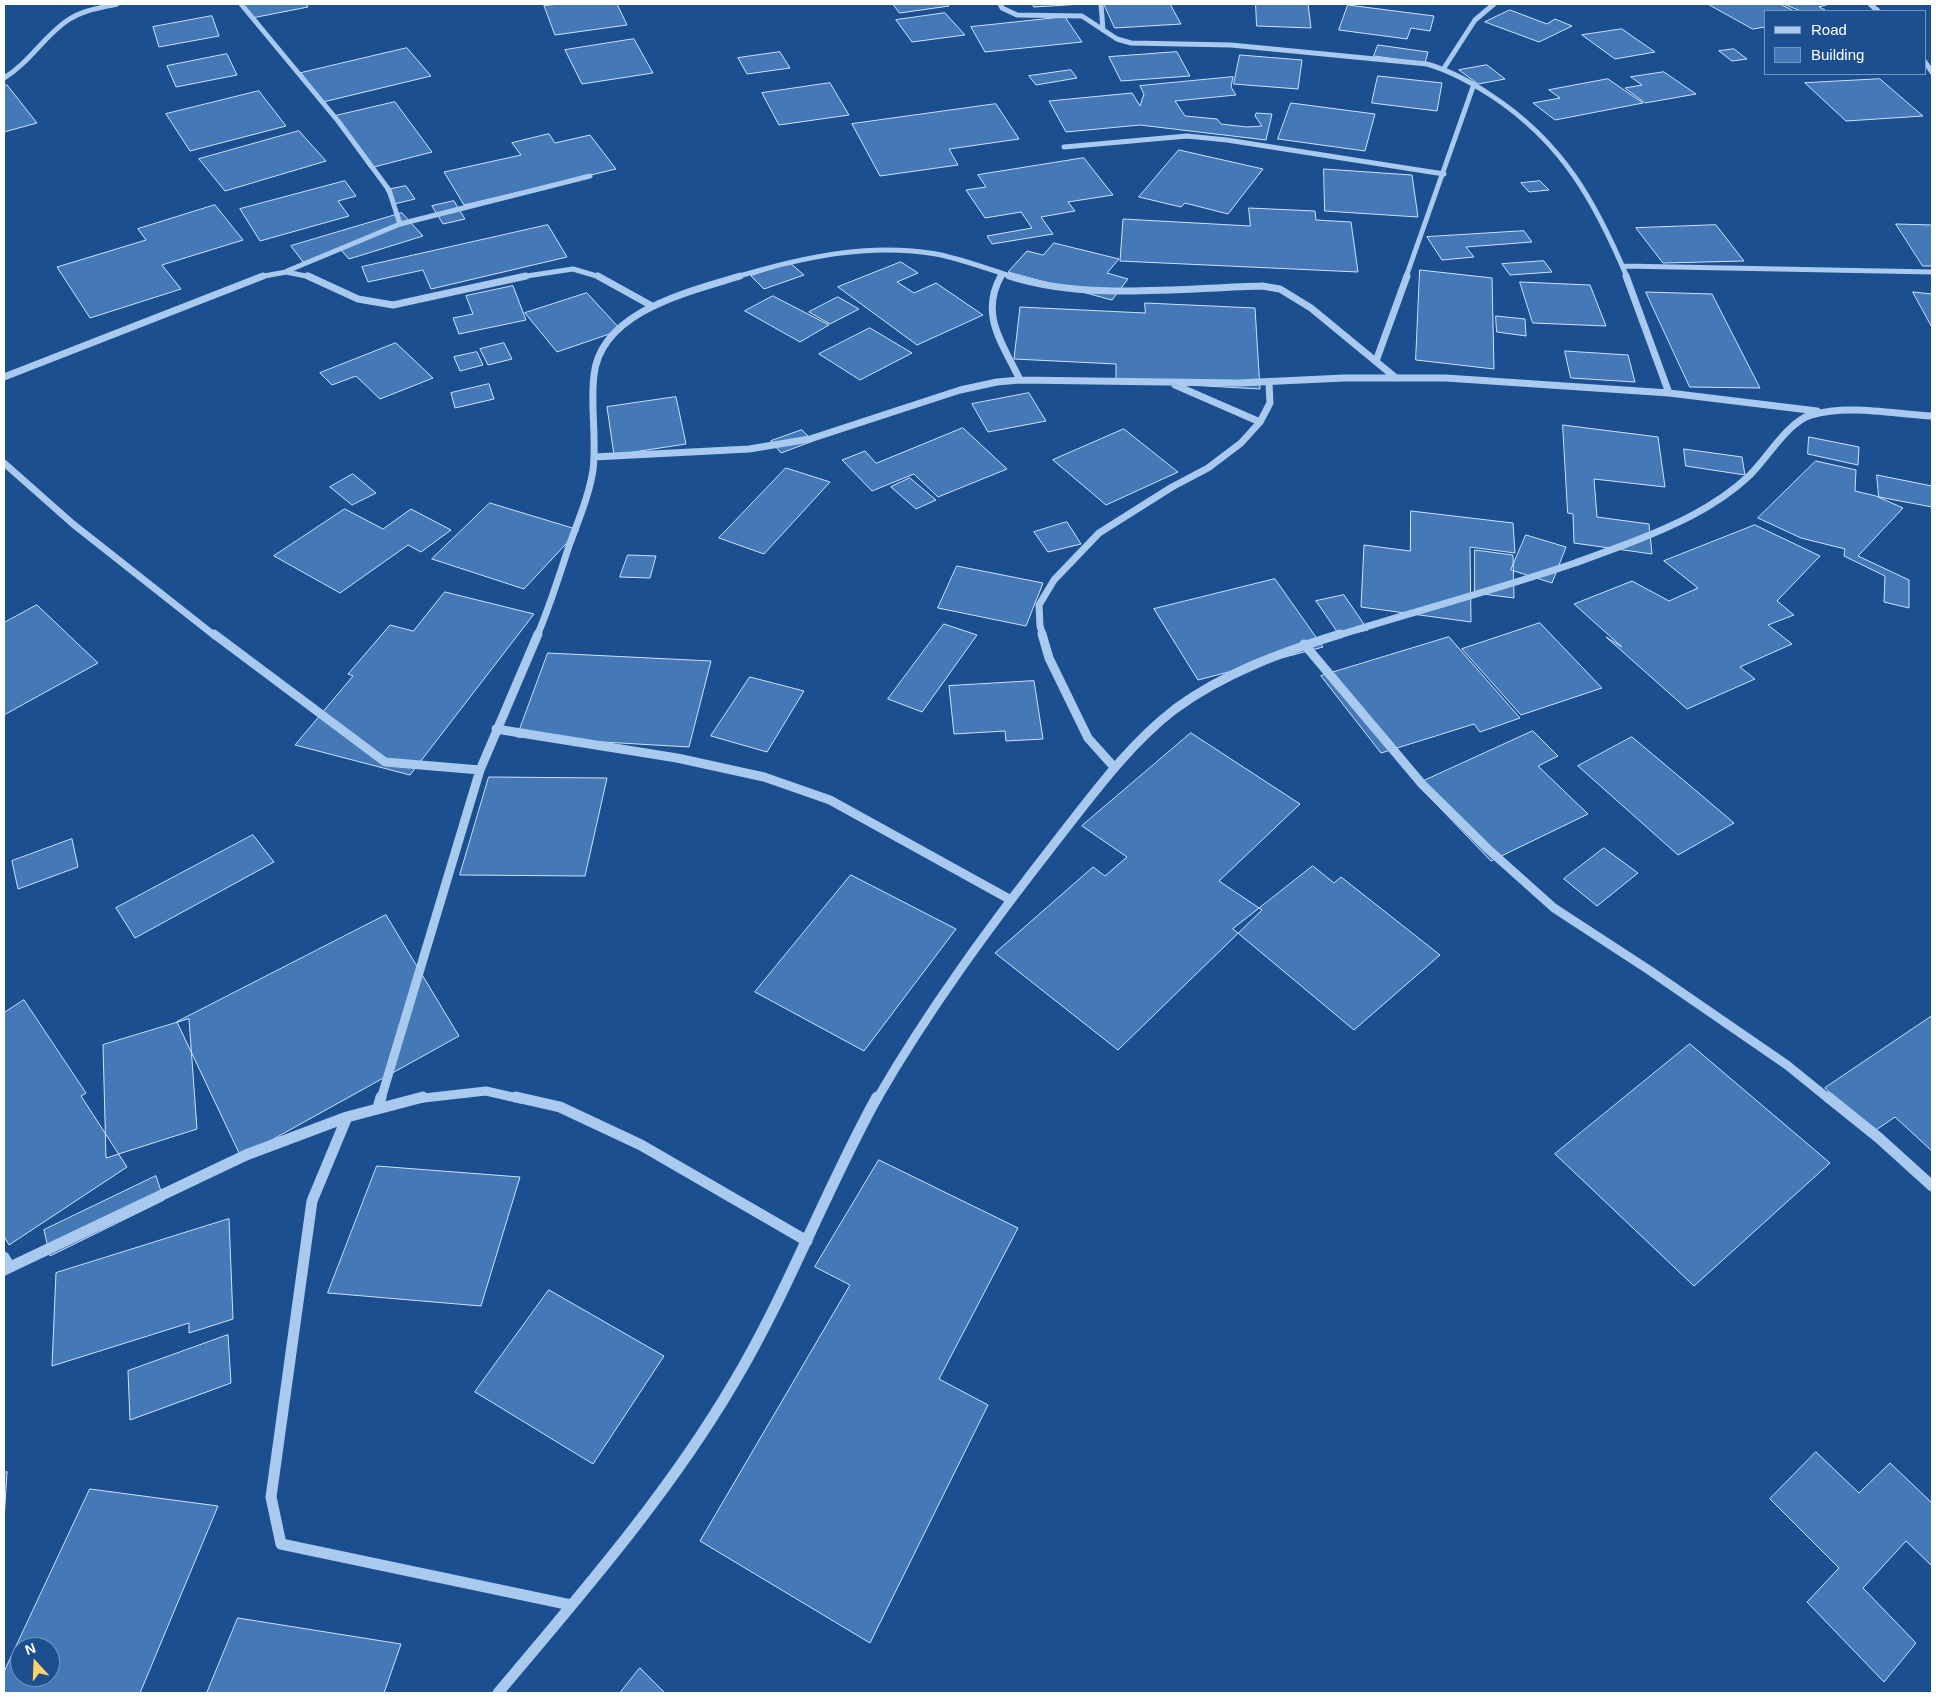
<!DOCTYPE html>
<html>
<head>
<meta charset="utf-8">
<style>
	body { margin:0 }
	#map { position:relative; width:1936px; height:1697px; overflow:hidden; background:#1b4f8f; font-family:Arial,sans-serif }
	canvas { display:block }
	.frame { position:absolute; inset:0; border:5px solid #fff; pointer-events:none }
	.legend { position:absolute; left:1764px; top:10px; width:162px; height:65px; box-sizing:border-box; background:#1b4f8f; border:1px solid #7695bc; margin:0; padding:6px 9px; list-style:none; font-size:15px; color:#fff }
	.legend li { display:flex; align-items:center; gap:10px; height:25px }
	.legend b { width:25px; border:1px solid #7695bc }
	.north { position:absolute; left:10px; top:1637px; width:50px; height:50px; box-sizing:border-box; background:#1b4f8f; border:1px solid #7695bc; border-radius:50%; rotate:340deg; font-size:14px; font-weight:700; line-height:20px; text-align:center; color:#fff }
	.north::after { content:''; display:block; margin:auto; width:18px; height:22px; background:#ffd166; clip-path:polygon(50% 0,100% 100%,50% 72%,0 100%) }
</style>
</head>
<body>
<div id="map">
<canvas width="1936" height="1697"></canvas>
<div class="frame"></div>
<ul class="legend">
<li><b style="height:6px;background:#a9c9ee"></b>Road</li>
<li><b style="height:14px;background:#4478b7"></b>Building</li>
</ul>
<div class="north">N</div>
</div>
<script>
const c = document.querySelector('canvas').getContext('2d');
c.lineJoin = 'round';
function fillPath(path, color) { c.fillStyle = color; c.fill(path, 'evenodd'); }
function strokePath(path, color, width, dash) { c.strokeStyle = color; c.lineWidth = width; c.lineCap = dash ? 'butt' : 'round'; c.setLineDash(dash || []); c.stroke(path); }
const building = new Path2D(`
	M244,4H306L308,7L252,18Z
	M560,4H617L627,25L555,35L544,6Z
	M893,4H947L949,6L900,13Z
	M1033,4H1083L1034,7Z
	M1104,4H1170L1181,24L1115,28Z
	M1256,4H1308L1311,28L1257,26Z
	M1708,4H1780L1794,11H1765V27L1753,29Z
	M1784,4H1829L1819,7L1825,10L1820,11H1801Z
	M1348,5L1434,16L1430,31L1411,28L1407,39L1339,30Z
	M1510,10L1547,24L1555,19L1572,26L1539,42L1485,22Z
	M945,13L965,35L912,42L896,20Z
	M212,16L219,36L159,47L153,27Z
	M1065,17L1082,42L985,52L971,27Z
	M1622,29L1655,52L1615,59L1582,35Z
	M634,39L653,73L582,84L565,50Z
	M1378,45L1428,52L1425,63L1374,56Z
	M407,48L431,76L323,102L301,73Z
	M1734,49L1747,59L1732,61L1719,51Z
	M780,52L790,68L747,74L738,58Z
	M1177,52L1190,76L1121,81L1109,57Z
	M227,54L237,75L176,87L167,66Z
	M1240,55L1302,60L1298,89L1234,84Z
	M1487,65L1505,79L1478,84L1459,70Z
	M1071,70L1077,78L1036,85L1029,76Z
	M1664,72L1696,94L1645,103L1625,88L1642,85L1631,77Z
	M1378,76L1442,83L1437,111L1372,103Z
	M1233,77L1231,87L1236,95L1175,101L1185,116L1217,119L1221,124L1247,127L1262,126L1255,116L1256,113L1272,114L1266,140L1140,125L1066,132L1049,101L1132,93L1140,106L1144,94L1140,86Z
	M1608,79L1643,103L1555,120L1533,103L1560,98L1549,90Z
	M1880,79L1923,116L1846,121L1805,83Z
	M830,83L849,115L779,125L762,93Z
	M7,85L37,123L4,132V86Z
	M259,91L286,126L190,151L166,114Z
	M395,102L432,152L370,168L335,116Z
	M1291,103L1375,114L1365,151L1278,139Z
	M996,104L1019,139L949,149L958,165L880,176L852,124Z
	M299,131L326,161L225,191L199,159Z
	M549,134L555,143L590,135L616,169L464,205L444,172L521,155L512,143Z
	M1179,150L1263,169L1228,214L1185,203L1181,207L1139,197Z
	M1084,158L1113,195L1068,202L1075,211L1041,217L1053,234L992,244L987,236L1032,228L1021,212L985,218L966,190L986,187L978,175Z
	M1324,169L1412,175L1418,217L1325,211Z
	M345,181L356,196L338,201L349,216L260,241L240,209Z
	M1540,181L1549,190L1529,192L1521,183Z
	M406,186L415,199L394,204L386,190Z
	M454,201L465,219L443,224L432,206Z
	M215,205L243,240L162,265L181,289L90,318L57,267L146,240L138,229Z
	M1249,208L1315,211L1316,220L1351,222L1358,272L1120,261L1123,219L1250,226Z
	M402,213L423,236L349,259L341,250L303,262L291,246Z
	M1896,224L1932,225V266H1923Z
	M548,225L567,257L431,289L423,270L368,282L362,267Z
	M1716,225L1744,261L1663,263L1636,228Z
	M1524,231L1532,242L1466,247L1474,257L1442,260L1427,237Z
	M1054,243L1119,259L1107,273L1128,279L1112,300L1008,272L1027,251L1043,255Z
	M1544,261L1552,272L1510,275L1502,264Z
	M901,262L918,273L897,282L914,293L936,283L983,315L917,345L838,287Z
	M790,263L804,275L764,289L751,276Z
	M1420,270L1492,278L1494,369L1416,360Z
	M1520,282L1590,285L1606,326L1533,323Z
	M513,286L526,320L459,334L453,318L473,314L466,296Z
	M1646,292L1712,294L1760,388L1690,387Z
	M1913,292L1932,294V327Z
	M587,293L621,330L557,352L525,313Z
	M773,296L829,325L800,342L745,311Z
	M838,297L859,309L830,324L809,312Z
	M1145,303L1255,308L1260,389L1116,381V364L1014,359L1020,307L1145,313Z
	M1496,316L1525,319L1526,336L1497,332Z
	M870,328L912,353L860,380L819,354Z
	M396,343L433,378L380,399L356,376L332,385L320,373Z
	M504,343L512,359L488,365L480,349Z
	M1565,351L1628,355L1635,382L1571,378Z
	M477,352L483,365L460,371L454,357Z
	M489,384L494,399L455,408L451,393Z
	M1029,393L1046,421L988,432L972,404Z
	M676,397L686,444L614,455L607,407Z
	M1563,425L1658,437L1665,487L1594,479L1597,517L1649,524L1652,554L1574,543L1573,514L1568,513Z
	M963,428L1007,469L938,497L914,474L872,491L842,460L865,451L876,463Z
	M1124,429L1178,472L1106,505L1053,460Z
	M802,430L813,441L781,453L771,441Z
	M1809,437L1859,447L1858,465L1808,454Z
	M1684,449L1742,457L1745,475L1686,466Z
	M1816,461L1856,470L1855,491L1876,496L1903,508L1858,556L1909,580V608L1884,602L1885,576L1844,556L1845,549L1801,538L1758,518Z
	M786,468L830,482L764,554L719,538Z
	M353,474L376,493L352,505L330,487Z
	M1877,475L1932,486V507L1879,497Z
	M910,478L936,500L916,509L891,487Z
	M490,503L579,530L524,589L432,559Z
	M345,509L383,529L411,509L451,530L421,552L408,545L340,593L274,556Z
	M1411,511L1513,523L1515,553L1470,547L1471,622L1361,607L1364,545L1410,551Z
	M1067,522L1081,544L1048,552L1034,532Z
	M1755,525L1820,556L1777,601L1794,615L1768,625L1792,644L1740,667L1755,679L1687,709L1606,637L1622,647L1574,604L1632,581L1669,601L1698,588L1664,561Z
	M1526,535L1566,547L1552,583L1511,570Z
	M1475,550L1513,555L1514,598L1475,593Z
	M628,555L656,556L650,578L620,577Z
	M957,566L1043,583L1026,626L938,608Z
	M1275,579L1323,647L1198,680L1154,609Z
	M445,592L534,614L410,775L295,745L353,676L348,674L390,625L413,631Z
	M1344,595L1368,630L1340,636L1316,601Z
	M37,605L98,663L4,715V623Z
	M1540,623L1602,688L1521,715L1462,649Z
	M944,624L977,635L922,712L888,699Z
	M1449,637L1520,718L1480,732L1474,724L1381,753L1321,676Z
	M548,653L711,661L689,747L517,737Z
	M750,677L804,691L767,752L711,736Z
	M1034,681L1043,739L1006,741L1005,731L954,734L949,686Z
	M1533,731L1558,756L1538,766L1588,814L1491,861L1417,784Z
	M1191,733L1300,804L1219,881L1262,910L1118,1050L995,953L1093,867L1105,876L1127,857L1082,826Z
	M1632,737L1694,789L1734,823L1678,855L1578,766Z
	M489,777L607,778L585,876L460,875Z
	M253,835L274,862L135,938L116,908Z
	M72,839L78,867L18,889L12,861Z
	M1604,848L1638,873L1597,906L1564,879Z
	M1313,866L1334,883L1341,877L1440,955L1354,1030L1233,929Z
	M851,875L956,929L864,1051L755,992Z
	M386,915L459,1036L241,1157L177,1022Z
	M24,1000L86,1093L81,1096L127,1167L9,1245L4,1236V1013Z
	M1932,1016V1151L1895,1117L1873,1132L1825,1088Z
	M189,1019L197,1129L106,1158L103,1045Z
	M1690,1044L1830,1163L1694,1286L1555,1154Z
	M879,1160L1018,1228L939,1379L988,1405L870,1643L700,1541L850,1285L815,1267Z
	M377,1166L520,1177L481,1306L328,1293Z
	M156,1176L164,1200L50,1256L44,1230Z
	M229,1219L233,1319L189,1333V1323L52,1366L56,1273Z
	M549,1290L664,1356L593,1464L475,1392Z
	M228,1335L231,1383L130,1420L128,1371Z
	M1816,1452L1859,1493L1890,1463L1932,1503V1566L1906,1541L1863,1588L1916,1643L1884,1682L1807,1602L1839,1568L1770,1499Z
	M7,1472L4,1521V1473Z
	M90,1489L218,1506L140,1693H4V1672ZM20,1647H50V1677H20Z
	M238,1618L401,1644L384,1693H207Z
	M640,1668L665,1693H620Z`);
fillPath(building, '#4478b7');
strokePath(building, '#cfe3fa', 1);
strokePath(new Path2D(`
	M241,4L338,121L389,190L400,224
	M1000,4L1002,8L1017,15L1082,16L1117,39L1131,43L1231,45L1427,64C1451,71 1471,82 1492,96C1562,142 1595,201 1627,277
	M1101,4L1103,30
	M1870,4L1878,11
	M1925,62L1932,72
	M1444,68L1475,20L1494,4
	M4,78C30,62 44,36 68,20C83,10 100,8 117,4
	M1064,147L1187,136L1227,140L1444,174
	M1623,266L1932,272
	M287,271L400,224L590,176
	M259,277L286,272L311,277
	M520,277L573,269L600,277
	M736,277C800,258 868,242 936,254C962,259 988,269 1013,277
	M1000,277L1002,274
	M1406,277L1474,84`), '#a9c9ee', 5);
strokePath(new Path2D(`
	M308,276L358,299L393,305L526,276
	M598,276L652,306
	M1001,276C979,315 1003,344 1020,380
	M1009,276C1085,301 1182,288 1262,286L1280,289L1311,308L1396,378
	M1626,276L1669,393
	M1376,361L1407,276
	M4,377L263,276
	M1175,385L1260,422
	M594,457L749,449L810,439L960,390L997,382L1020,380L1238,383L1344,378H1446L1669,393L1817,411
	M4,463L73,524L215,636
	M537,636C550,606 559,576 569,546C578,521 589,496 593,470C597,438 590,406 594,375C601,311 689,292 740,276
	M1043,636L1040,626L1039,605L1054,580L1099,533L1172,487L1208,468L1241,443L1260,422L1270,403L1269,383
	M1336,636C1415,611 1496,590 1575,563C1614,549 1654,535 1691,516C1712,505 1732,492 1750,475C1767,458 1789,421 1811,415C1849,404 1893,414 1932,416`), '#a9c9ee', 7);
strokePath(new Path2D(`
	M214,634L385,762L480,770
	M1042,634L1049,658L1088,738L1114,767
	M1304,644L1422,784L1488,849L1554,908L1649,970L1787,1065L1829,1099
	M496,729L677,758L764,777L830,800L1011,900
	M381,1099L480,770L538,634
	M415,1099L486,1091L521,1099
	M877,1099C929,1009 990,926 1054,844C1091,797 1127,746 1175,709C1224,673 1282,652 1340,634`), '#a9c9ee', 9);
strokePath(new Path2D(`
	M516,1097L560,1107L641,1145L807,1241
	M1828,1097L1879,1138L1932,1186
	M378,1108L381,1097
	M347,1117L312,1201L271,1497L281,1544L571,1605
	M4,1257L10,1267
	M4,1270L246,1155L347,1117L423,1097
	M498,1693C581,1594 667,1496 733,1384C788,1292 825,1191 877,1097`), '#a9c9ee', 11);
</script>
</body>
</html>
